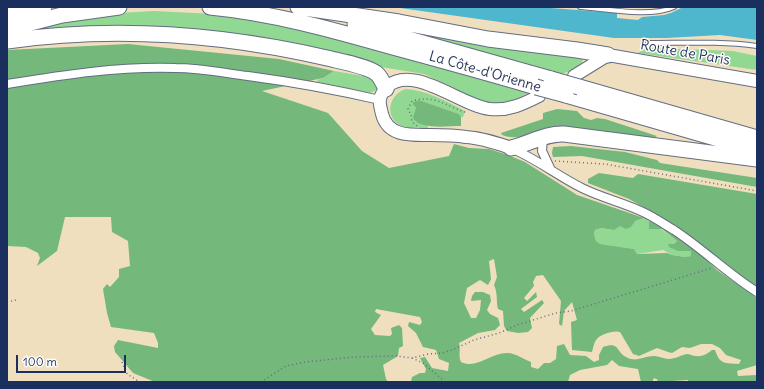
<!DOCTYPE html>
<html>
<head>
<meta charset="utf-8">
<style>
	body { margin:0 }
	#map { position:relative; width:764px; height:389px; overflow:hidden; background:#efdfbe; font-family:Delius,sans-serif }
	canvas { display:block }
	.frame { position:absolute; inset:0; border:8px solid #1b2f5e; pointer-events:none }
	.scale { position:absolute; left:16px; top:355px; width:110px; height:18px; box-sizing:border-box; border:2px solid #1b2f5e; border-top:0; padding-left:5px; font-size:12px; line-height:14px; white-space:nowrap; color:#1b2f5e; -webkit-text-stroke:3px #fdfcf7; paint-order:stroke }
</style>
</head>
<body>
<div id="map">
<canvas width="764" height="389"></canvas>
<div class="frame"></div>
<div class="scale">100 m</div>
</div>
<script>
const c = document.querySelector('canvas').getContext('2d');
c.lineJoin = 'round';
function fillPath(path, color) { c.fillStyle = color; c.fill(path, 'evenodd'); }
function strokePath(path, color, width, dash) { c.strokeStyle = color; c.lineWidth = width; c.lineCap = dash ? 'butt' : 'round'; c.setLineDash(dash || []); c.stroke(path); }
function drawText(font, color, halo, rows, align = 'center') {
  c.font = font + ' Delius,sans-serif'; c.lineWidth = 3; c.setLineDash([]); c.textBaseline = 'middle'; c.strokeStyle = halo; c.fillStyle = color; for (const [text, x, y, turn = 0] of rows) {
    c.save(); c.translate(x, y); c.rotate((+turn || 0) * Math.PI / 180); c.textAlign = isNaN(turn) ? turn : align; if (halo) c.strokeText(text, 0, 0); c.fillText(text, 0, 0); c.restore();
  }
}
fillPath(new Path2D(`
	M154,11L214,14L261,19L312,31L530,92L506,104H489L467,96L450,86L424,74L375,66L314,51L32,34L28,29L101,14Z
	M399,30L583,58C582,70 570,71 561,74Z
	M651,48L733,51L757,56V70L638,53L644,49Z
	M334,71L375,78L379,85L376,90L370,93L318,82L317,80L323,78Z
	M405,89C426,90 446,101 465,111L463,117H461L459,114L419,100L413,102L416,108L415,121L428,126V129C419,129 410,129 402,126C384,118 388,96 405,89Z
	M644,218L649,221V229H661L677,241L674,244L678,251H691V256L685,257L672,255L663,250L637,254L634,249L600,244L596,241L594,234L595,230L601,228L613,230L620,226Z`), '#91d892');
fillPath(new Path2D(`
	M128,44L279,59L334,71L323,78L262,91L328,113L362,151L389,168L449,156L454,144L469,148L489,149L508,155L525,162L577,195L644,218L635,221L631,227L626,229L620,226L614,230L601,228L595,230L594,234L596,241L600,244L634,249L637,254L667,253L672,255L685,257L691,256V251H678L669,247L668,244H674L677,241L662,229H649V221L676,235L698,251L717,270L757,298V365L737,371L738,376L757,375V382H721L719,381L715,382H688V380L656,382L658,380L654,378L652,382H641L638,369L619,366L612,360L607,365L580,370L570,375L568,382H411L412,377L420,373H425L426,369L420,358L425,357L432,368L448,371L449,363L439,359L436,350L423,347L416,333L408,326L409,322L420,325L422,322L420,317L376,309L375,312L381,315L371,329L375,335L390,336L392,334L391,328L399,325L402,328L403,346L399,348L398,356L383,365L386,379L388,382H155L133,373L115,352L114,346L118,340L158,348V343L154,333L111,327L107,313L103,289L107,284L110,287L119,277V269L130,266L128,241L112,232L111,217H65L57,251L37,266L40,258L38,253L26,247L7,246V50ZM494,259L497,277L494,285C498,293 496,301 498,309L503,311L504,326L507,331L518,333L528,332L532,328L530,318L544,303L542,300L524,312L521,309L537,297L536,292L527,301L524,298L534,286L533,282L536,276L543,275L561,301L559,324L562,326L564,311L572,302L577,320L571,322L572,350L592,352C593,348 594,343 596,340C600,334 614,330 620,332L633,354L639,356L657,348L668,352L672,353L682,347L690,348L701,344H712L720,348L726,355L741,360L739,364C725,363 720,365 715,350H712C707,354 702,357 696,356C692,356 690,354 687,354C681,355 675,359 669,359C664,359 659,356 654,356C644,356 637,362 628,358C615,353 621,341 603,347L599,355V360L594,362L586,356L570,355L564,344L557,346L556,359L550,363H544L538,369L531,367V362C525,360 515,353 508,353C491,352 477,370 461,362C458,356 461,350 459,343L478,333L495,330L500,325L498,318L490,314L487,310L491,301L490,295L483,292H475L472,296L471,301L481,300L480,310L476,318H471L464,303L467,288L480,280L488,285L491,279L489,261Z
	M419,100L459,114L461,117V126C448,126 420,130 413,118L416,108L413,104V102Z
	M557,109L577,111L584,118L591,120L597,118L605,119L657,136L654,138L564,126C558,126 553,126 548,128C532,133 519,141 502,135L501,133L543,119V113Z
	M571,146L625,152L657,160L660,163L757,178V187L582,156L553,157L552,153L553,147Z
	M599,173L633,178L638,174L757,194V287L734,272L697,241L670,222L629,199L588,183V179Z`), '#74b87c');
fillPath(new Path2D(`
	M393,7H537L617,13V18L638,20L642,17L664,15L671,13L683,7H757V40L720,35L666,38H614Z`), '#4eb6cd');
const service = new Path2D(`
	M580,7C607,9 649,18 674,7
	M648,43C684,43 721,41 757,46`);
const minor = new Path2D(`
	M7,84C63,75 119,66 176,68C200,68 224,73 248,76C293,82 337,90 380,100
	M543,138L542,151L550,168
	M513,149C538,160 558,176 582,188C602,198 625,203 645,213C655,218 664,224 674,230C703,249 728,274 757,292`);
const secondary = new Path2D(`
	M574,76L608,55L757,81
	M511,148C496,143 482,138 466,137C454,135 442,135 430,135C411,135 388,137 382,114C381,109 379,104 380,99C381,94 384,90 388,86C414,64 461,106 490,109C509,111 523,104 539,96`);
const motorway = new Path2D(`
	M210,7C273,13 333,30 393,47C441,60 489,73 536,87
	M298,7L399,22L488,39L577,50L608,55
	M7,16L44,7
	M355,24L551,79
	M7,29L62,15L119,7
	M7,41C113,26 223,34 327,58C339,61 367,66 376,73C381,77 383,83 386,89
	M579,87L757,138
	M566,95L757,150
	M511,148C529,144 546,133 564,134L757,159`);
strokePath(service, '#656d80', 6);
strokePath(minor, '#656d80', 10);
strokePath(secondary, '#656d80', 14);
strokePath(motorway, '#656d80', 17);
strokePath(new Path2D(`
	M417,126L412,122L411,115L408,109L412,101C435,94 447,107 468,113
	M555,161L605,164L757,191
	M7,302L16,300
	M412,358L423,363L445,382
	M122,362L127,374L140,382
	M261,382L286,366L305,362L354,357L396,356L412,358L428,354L442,353L452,350L474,340L499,333L517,325L556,313L571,311L712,268`), '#656d80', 1.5, [1, 3]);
strokePath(service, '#fff', 4);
strokePath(minor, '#fff', 8);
strokePath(secondary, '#fff', 12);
strokePath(motorway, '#fff', 15);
const motorwayBridge = new Path2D(`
	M551,79L579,87
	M536,87L566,95`);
strokePath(motorwayBridge, '#656d80', 17, []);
strokePath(motorwayBridge, '#fff', 15);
drawText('14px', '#1b2f5e', '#fdfcf7', [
	["Route de Paris",685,53,10],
	["La Côte-d'Orienne",485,72,16]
]);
</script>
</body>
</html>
